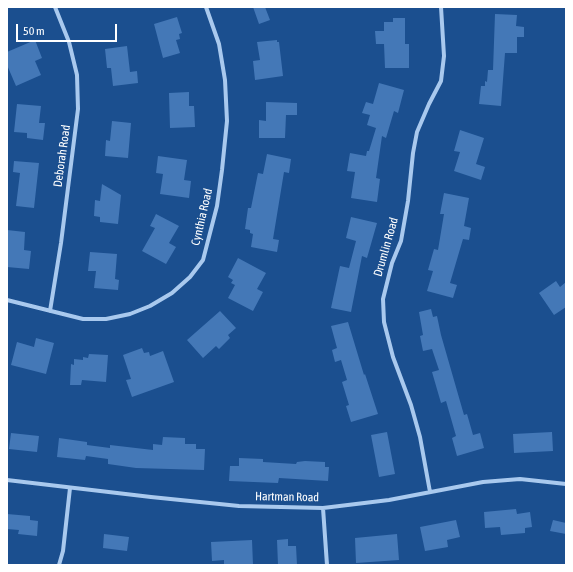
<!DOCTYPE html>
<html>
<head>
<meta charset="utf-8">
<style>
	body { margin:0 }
	#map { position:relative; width:573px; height:572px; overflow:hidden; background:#1b4f8f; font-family:"Asap Condensed",sans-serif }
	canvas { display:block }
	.frame { position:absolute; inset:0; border:8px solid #fff; pointer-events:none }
	.scale { position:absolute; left:16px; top:24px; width:101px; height:18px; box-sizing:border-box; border:2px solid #fff; border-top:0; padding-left:5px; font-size:12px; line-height:14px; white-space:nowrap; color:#fff; -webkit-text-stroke:3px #1b4f8f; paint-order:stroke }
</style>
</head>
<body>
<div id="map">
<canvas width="573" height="572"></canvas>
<div class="frame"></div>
<div class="scale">50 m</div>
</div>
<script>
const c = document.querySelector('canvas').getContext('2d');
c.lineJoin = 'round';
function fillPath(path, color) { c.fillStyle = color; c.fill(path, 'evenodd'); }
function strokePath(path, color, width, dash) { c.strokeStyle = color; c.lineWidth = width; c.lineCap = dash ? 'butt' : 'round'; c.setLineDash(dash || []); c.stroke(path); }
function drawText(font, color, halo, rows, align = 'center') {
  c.font = font + ' "Asap Condensed",sans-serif'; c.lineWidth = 3.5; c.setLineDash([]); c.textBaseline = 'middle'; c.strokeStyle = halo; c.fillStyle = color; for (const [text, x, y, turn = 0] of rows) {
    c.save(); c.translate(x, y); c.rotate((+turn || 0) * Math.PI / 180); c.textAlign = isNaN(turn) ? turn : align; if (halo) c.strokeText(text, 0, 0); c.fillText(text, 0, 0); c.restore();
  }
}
fillPath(new Path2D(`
	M253,7H265L270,20L259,24Z
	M495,14L517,15L516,26L524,27V37H517V53H505L501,106L479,104L481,86H485V81L487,82L488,70H493Z
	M177,17L182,33L179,34L180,39L176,40L180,53L163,58L154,24Z
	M393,18H405V44H409V68H385L384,44H376L375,31H384V22H393Z
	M35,40L42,58L35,61L41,75L16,86L7,65V52Z
	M277,40V42H279L283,76L255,80L253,61L260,60L257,42Z
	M127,46L130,72L137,71L138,83L113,86L111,68H107L105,49Z
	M379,83L404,90L398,113L394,111L386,138L382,136L376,178L380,179L377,202L351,198L355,172L347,171L350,153L366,156L367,151H369L376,128L367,125L370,115L362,113L366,102L373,104Z
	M189,92V106H194L195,127L170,128L169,93Z
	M266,102L297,103V115H286L285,138H259V120L266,121Z
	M17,104L41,106L39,123H45L43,140L27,138V133L14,132Z
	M112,121L131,123L128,158L105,156L106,140L110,141Z
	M460,130L484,138L476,164L485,167L481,180L454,171L460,152L454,151Z
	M267,154L291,159L289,173L284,172L273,239L279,240L277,252L251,247L253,234L250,233V230L245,229L248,208H251L258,173L263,174Z
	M158,156L187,160L184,180L191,181L189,198L160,194L163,174L156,173Z
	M14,161L39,163L34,208L16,206L20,173L13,172Z
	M102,184L121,195L118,224L100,222V217L94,216L95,200L100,201Z
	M444,193L469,198L464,226L471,228L469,240L463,239L450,283L457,285L453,298L427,291L433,271L428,270L434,249L438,250L444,214H440Z
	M156,214L179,226L169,243L176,247L166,264L142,251L155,228L150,226Z
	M351,217L377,223L367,258L362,256L351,312L331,308L340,266L349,268L356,241L346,238Z
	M7,230L25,232L24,250L31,251L29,269L7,267Z
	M90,252L117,254L115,279L119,280L118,290L94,288L96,271H88Z
	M238,258L266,273L257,289L263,292L253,311L228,298L235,285L231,283L233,280L228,277Z
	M556,281L560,287L566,282V307L554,315L539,293Z
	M431,309L433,317L437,316L441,335L464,415L467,414L473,435L480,433L484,448L457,456L452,438L456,436L446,401L441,403L432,372L439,370L432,349L423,351L420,336L423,335L419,312Z
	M220,311L236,328L228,335L230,338L219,349L216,346L203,358L187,340Z
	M348,322L364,375L365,374L378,414L351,422L346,406L349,405L342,382L347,380L341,360L335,362L332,350L337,348L331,326Z
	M36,338L54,343L46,374L11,365L17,342L34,347Z
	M142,348L144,353L149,352L150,356L163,351L174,382L132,397L126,380L131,379L123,355Z
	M89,354L108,355L106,382L82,380L81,385H70L71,364L74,365V359L83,360V357L88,358Z
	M387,432L395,474L379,477L371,435Z
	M552,432L553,451L514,453L513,434Z
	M11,433L39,436L37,452L9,449Z
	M163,437L185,438V444H196V449H205L204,470L136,468L108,464V459L86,456L85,460L57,457L59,438L87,442V445L110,448V445L153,450V444L162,445Z
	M239,458L263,459V462L296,464L297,462L305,461L325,462V467H329L328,481L279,478L278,483L229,481L230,466H239Z
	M516,509L517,514L530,512L532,527L525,528V533L501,535L500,527L485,528L484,512Z
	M7,514L30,516V520L38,521L37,536L18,534L19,530L7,529Z
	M456,520L460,537L447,540L448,547L425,551L420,527Z
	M553,520L566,523V534L550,531Z
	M104,534L129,537L127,551L103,548Z
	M397,534L399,560L356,563L355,538Z
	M288,539V546H296L297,565H278L277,540Z
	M252,540L253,565H224V560L212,561L211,542Z`), '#4478b7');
strokePath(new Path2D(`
	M7,300L83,319H106L130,314L150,306L172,293L190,277L203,260L217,206L222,170L227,121L225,80L219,44L206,7
	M50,311L61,243L78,109L77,75L69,42L55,7
	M7,480L151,497L239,506L323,508L389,500L483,482L520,479L566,484
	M430,492L420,437L411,405L393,357L384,322L383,299L392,263L401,241L408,201L413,153L417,132L429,104L441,81L444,56L441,7
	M323,508L327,565
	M59,565L63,551L70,488`), '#a9c9ee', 4);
drawText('12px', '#fff', '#1b4f8f', [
	["Deborah Road",62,156,-82],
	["Cynthia Road",202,217,-77],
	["Drumlin Road",386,247,-74],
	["Hartman Road",287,497,1]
]);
</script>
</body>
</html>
